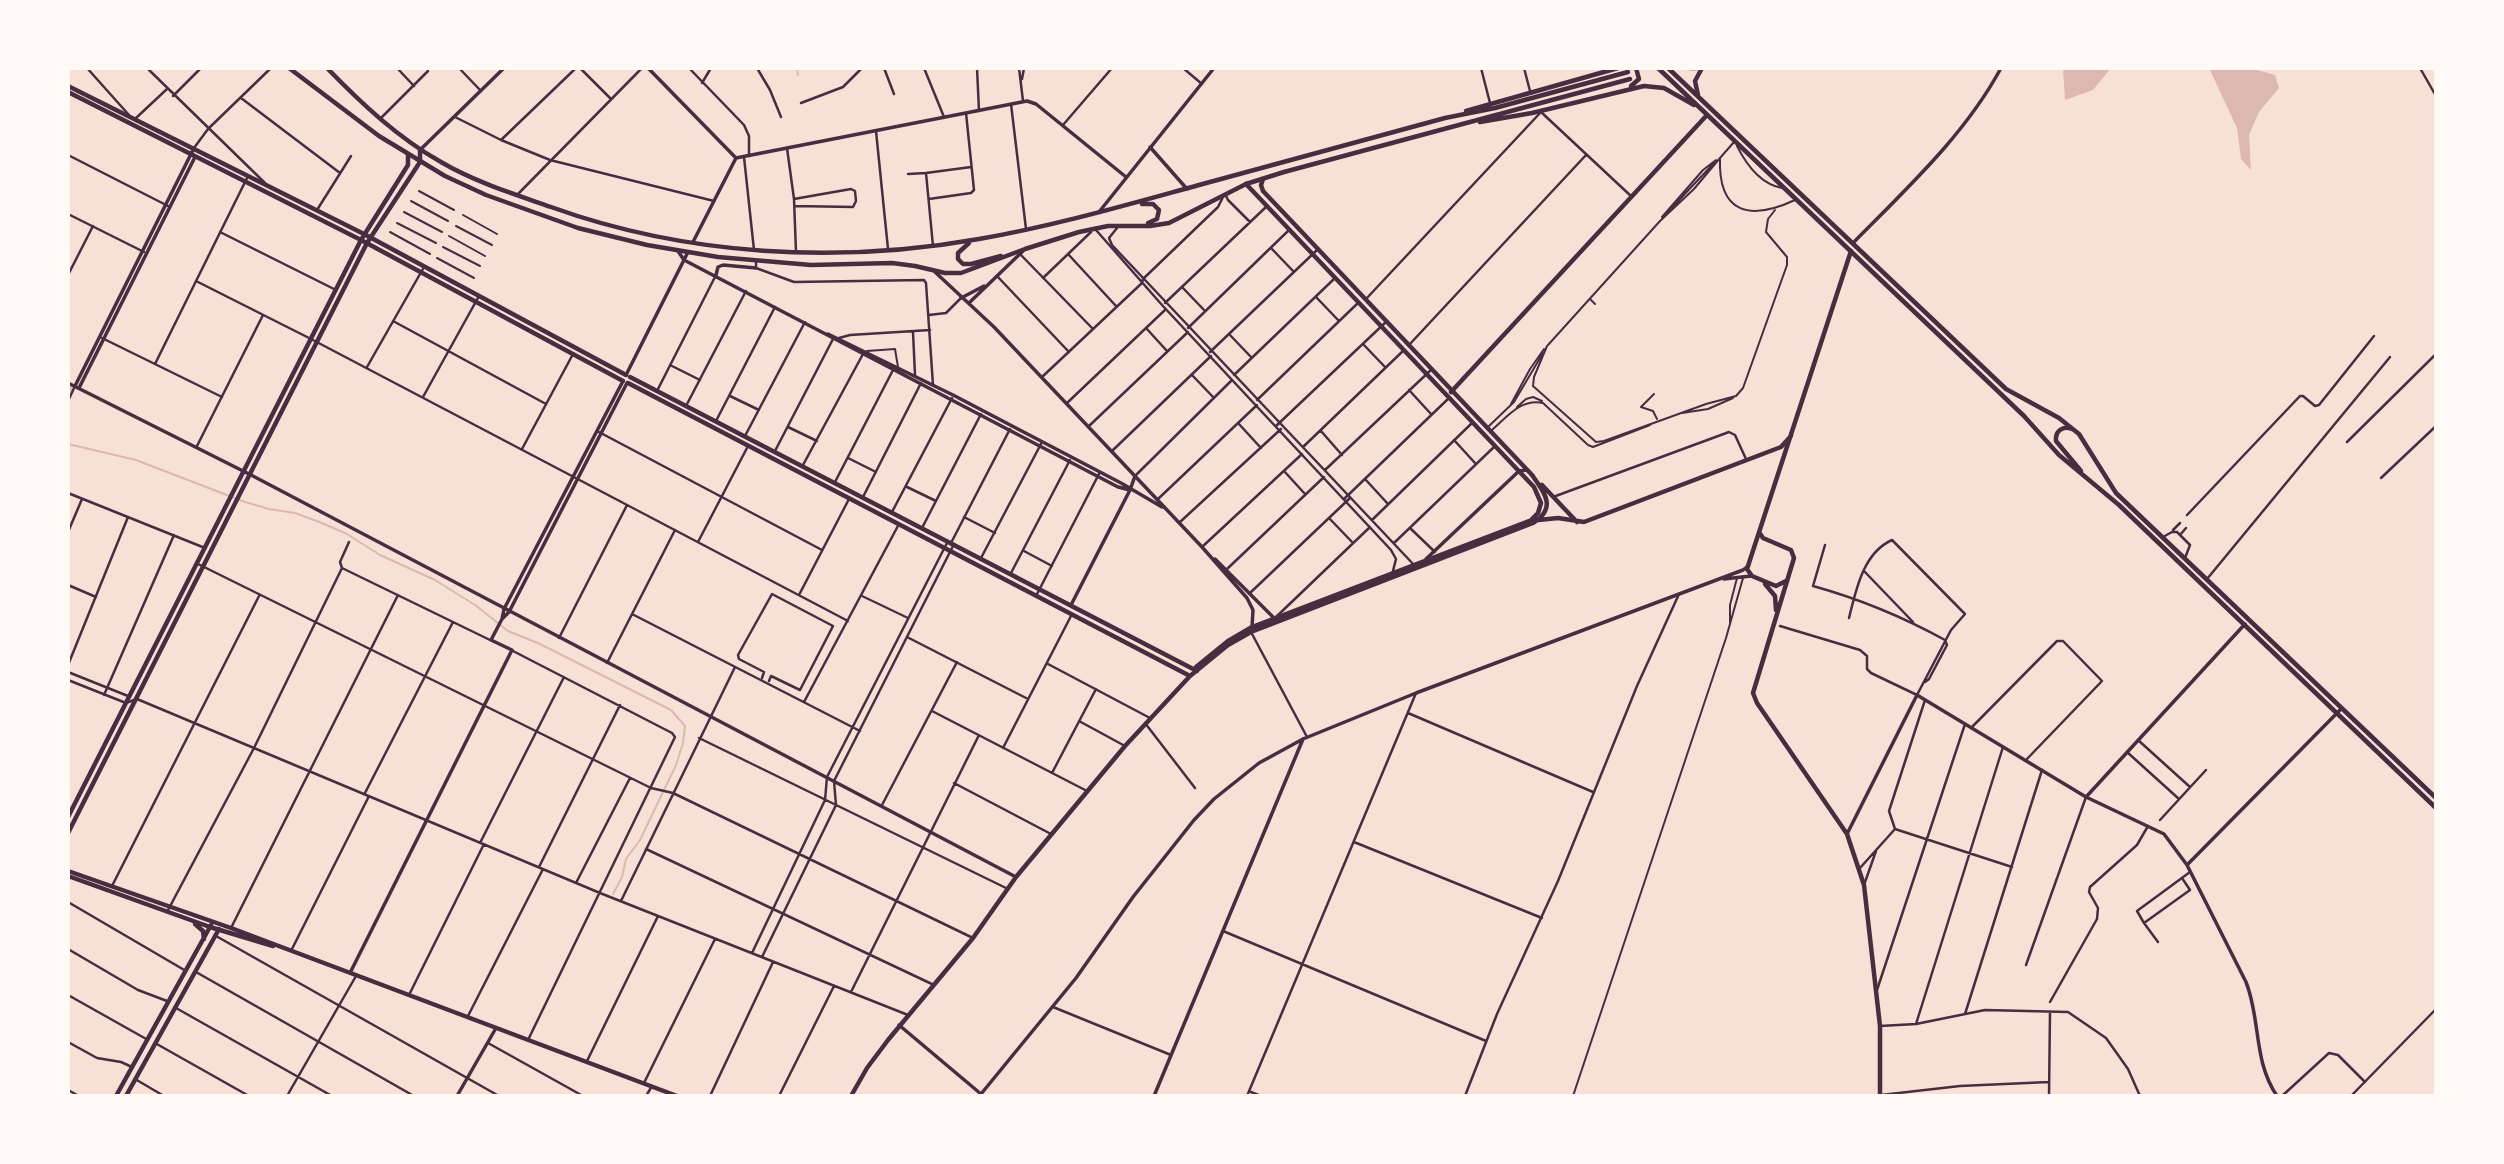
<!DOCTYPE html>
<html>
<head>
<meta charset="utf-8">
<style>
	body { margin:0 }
	#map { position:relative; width:2504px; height:1164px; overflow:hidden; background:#f7e1d7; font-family:Lato,sans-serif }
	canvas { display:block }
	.frame { position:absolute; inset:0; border:70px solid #fffaf5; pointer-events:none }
</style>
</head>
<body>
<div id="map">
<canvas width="2504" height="1164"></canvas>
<div class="frame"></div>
</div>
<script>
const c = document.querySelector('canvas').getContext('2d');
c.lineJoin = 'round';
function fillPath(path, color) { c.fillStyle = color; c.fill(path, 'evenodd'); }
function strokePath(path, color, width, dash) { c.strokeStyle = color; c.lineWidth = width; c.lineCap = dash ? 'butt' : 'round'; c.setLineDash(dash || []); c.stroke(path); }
fillPath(new Path2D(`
	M2063,68H2111L2093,90L2065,100Z
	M2209,68H2250L2275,75L2279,88L2259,112L2249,135L2251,170L2241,159L2237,128Z`), '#dcb8b0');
strokePath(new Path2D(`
	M797,68L798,75
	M68,444L136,460L245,502L269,509L295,513L322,523L347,534L380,555L435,580L475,605L508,631L540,644L671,710L685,726L683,743L676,765L640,840L626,859L622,877L613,894`), '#dcb8b0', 2);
strokePath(new Path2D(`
	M68,389H69`), '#dcb8b0', 6);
strokePath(new Path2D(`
	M1734,142L1720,158C1718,214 1750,221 1795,200
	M1737,146C1746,164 1760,184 1782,188
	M419,191L454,210
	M411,201L448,221
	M404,212L442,232
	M463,215L497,234
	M1665,215L1714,163
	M1662,217L1703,170L1716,160
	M397,223L436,243
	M456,226L492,245
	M390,232L430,254
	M449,236L485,256
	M443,247L480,266
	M437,258L474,278
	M1590,299L1595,304
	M1548,345L1660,221L1694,189L1720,158
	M1547,346L1534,377L1533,386L1596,442L1604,441L1706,404L1736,396L1743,388L1787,265V257L1766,232L1768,219L1775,210
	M867,351L895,349L898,367
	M1654,394L1641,407L1653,411L1657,419
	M1511,404L1530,369L1544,349
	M1517,407L1526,399L1533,397L1542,401
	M1682,413L1708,409L1733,398
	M1489,426L1514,402L1543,353
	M1492,430C1507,417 1521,398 1543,403L1588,445L1593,447L1650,425
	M862,596L908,618
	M1730,624V605L1737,578
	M1573,1096L1726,638L1743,578`), '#4a2c40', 2);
strokePath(new Path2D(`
	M87,68L129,115
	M147,68L265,183
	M397,68L414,86
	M459,68L481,91
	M580,68L610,98
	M689,68L744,125L749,136V156
	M757,68L770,90L781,117
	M884,68L894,94
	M924,68L944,117
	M977,68L979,111
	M1019,68L1023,101
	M1183,68L1202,84
	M1481,68L1490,103
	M1524,68L1530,91
	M2420,68L2436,96
	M1022,79L1024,68
	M702,83L711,68
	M173,96L201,68
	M241,98L340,173
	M801,103L843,87L862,68
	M1011,104L1026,229
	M455,117L501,140L550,160L714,201
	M136,118L167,89
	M380,119L428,71
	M1063,125L1112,68
	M876,131L888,249
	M501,140L576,68
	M194,148L208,129L271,68
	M787,148L794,199L796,252
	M68,155L170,207
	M744,157L754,250
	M908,174L926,173
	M518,194L642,68
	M1225,194L1228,200L1250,222
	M794,199L851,189L855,191L856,201L853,207L795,206
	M929,199L971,193L974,190L966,113
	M317,210L351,156
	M68,214L144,252
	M1117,228L1109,238L1112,245L1415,566
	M1096,230L1162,305L1391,550L1396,559L1393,571
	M220,232L336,290
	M933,246L926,173L971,167
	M1271,248L1294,272
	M1020,254L1093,329
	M1068,254L1116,306
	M756,260V268L794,282L924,280L926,283L933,385
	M68,275L93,226
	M997,276L1069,352
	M1043,278L1091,232
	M196,281L311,339L848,621
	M1182,287L1205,311
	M1316,297L1339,321
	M1366,299L1541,112L1632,197
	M1165,303L1267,206
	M929,315L946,313L961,298
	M393,321L546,404
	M1146,328L1167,351
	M1188,328L1289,230
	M913,332L915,375
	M1229,334L1251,357
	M102,338L222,397
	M839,338L850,335L930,330
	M1363,344L1385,367
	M1409,345L1586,155
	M1210,352L1317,250
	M155,364L248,176
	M670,365L700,380
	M367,367L424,267
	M1192,375L1214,398
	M1234,375L1335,278
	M1042,377L1142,283L1143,279L1218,207L1223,197
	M1409,390L1431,414
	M657,391L716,275
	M730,396L759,410
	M423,397L479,296
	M1257,400L1358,303
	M68,401L75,386
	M1067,403L1166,309
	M686,406L746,291
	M716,421L775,307
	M1238,423L1261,448
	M1089,426L1188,332
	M1276,426L1387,321
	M788,427L817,441
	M597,431L822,550
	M1321,431L1342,455
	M745,436L805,322
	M1454,440L1475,463
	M2347,442L2436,354
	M197,446L263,315
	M1303,447L1404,350
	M522,449L573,354
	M775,451L833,339
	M1112,451L1211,356
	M848,458L876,472
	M803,465L863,354
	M1325,470L1432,369
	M1284,471L1305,494
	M1135,476L1232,380
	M2381,478L2436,426
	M1365,479L1388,504
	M835,482L893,370
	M907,487L936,501
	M68,493L205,548
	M863,497L921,383
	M1553,497L1729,432L1735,435L1746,459
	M1158,499L1257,405
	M1344,499L1449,398
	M892,512L952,398
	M2187,515L2300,396H2303L2315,406L2319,405L2374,336
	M964,517L995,533
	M1329,518L1353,543
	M1372,520L1473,422
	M1180,522L1281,429
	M922,528L981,414
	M1410,528L1435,552
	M2173,530L2180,523
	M68,532L82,499
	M2180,535L2186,528
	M2163,537L2172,532H2177L2190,545L2185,558
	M698,542L748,446
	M951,543L1010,429
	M1394,543L1495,446
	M1825,545L1813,586C1860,599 1903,617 1945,640
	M1202,547L1302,454
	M1024,551L1052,566
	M981,558L1042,442
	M198,564L651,788L673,793L973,938
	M342,568L490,640
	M1227,569L1324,477
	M1864,571L1913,622
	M1011,573L1070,460
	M2207,579L2390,357
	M68,585L96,597
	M1250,593L1350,498
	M799,595L849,499
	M1036,596L1100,472
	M632,614L860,731
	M1276,617L1370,527
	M1780,626L1860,650L1867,656V669L1871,673L1917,695L1951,630L1965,614L1892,540C1863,553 1856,590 1849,618
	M1251,632L1307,737
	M907,637L1028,699
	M559,638L627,505
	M513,651L672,733L675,737L528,1040
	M607,663L675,530
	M1048,664L1150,718
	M68,665L128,517
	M68,672L128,696
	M762,678L764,672L739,659L738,655L772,594L833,626L800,690L771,676L769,681
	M68,680L126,703L134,700
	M1925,682L1929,679L1947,645L1945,640
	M104,695L174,535
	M137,699L600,893L908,1015
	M804,702L899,524
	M932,711L1087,791
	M1408,713L1593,792
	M1079,721L1125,746
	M1145,723L1195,788
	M1971,728L2057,641H2063L2102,681L2026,760
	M699,738L1008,889
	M2138,740L2190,787
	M1003,748L1072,614
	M2127,752L2179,799
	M1052,773L1096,689
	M954,783L1051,834
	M365,793L453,622
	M882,805L957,662
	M2160,820L2206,770
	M1895,829L1889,811L1925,700
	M1895,829L2012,867
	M1354,842L1542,918
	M480,843L564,677
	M646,849L934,985
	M539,867L620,705
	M1860,868L1895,829
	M576,883L630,778
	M1864,885L1876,851
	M112,886L259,596
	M621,901L735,667
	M68,902L186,971
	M167,912L254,748L342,568L340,562L349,542
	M2144,923L2137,911L2190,872
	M231,928L398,595
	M1223,931L1486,1041
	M216,936L499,1096
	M2158,942L2144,923L2190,890L2182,878
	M68,949L138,990L167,1001
	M292,949L369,796
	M752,953L825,800L827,777L948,541
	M762,957L836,805L834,781L954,544
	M2026,965L2086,797
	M196,972L414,1096
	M1877,990L1965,724
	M851,992L979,735
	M68,995L148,1040
	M409,995L484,844
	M2050,1002L2097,919L2098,908L2089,892L2090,887L2137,845L2148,826
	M1053,1007L1171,1055
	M176,1008L332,1096
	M1965,1014L2042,770
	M468,1016L543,869
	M1916,1024L2003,747
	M1880,1026L1916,1024L1985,1010L2068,1012L2106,1038L2128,1069L2140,1096
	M68,1042L97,1058L121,1062L132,1067
	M155,1043L249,1096
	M488,1043L583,1096
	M587,1061L658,916
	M135,1079L164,1096
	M644,1083L715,939
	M68,1090L79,1096
	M1251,1092L1261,1096
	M1881,1095L1960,1086L2049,1082
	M287,1096L356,976
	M646,1096L652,1086
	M710,1096L773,962
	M779,1096L834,986
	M1247,1096L1416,693
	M1465,1096L1497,1014L1558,881L1637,686L1679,594
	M2049,1096L2050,1012
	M2282,1096L2329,1053L2338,1055L2365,1082
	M2351,1096L2436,1009`), '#4a2c40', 2.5);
strokePath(new Path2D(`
	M648,68L736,158
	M1150,147L1187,189
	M420,150L504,68
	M736,158L1027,101L1036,104L1126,177
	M1099,212L1214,68
	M693,242L736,158
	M1853,243C1906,189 1965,135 2001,68
	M678,251L684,260L1118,487L1130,490
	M935,272L994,327L1202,547L1247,598L1253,610L1252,627
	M716,275L718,267L723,265L756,268
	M961,298L984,286
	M970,302L1024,250
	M828,334L953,395L1121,483L1162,507
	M626,375L688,252
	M68,383L251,475L1016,877
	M75,386L194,148
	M79,388L195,157
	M1215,559L1276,620
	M1426,559L1519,471L1527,470
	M1724,579L1751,576
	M1071,605L1130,490L1135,476
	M502,619L509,612L627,383
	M2086,797L2245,624
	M1847,834L1917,695L2086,797L2164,834L2187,865L2246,982C2261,1020 2253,1061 2277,1096
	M2187,865L2342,708
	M350,973L512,650L491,640L502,619L504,609L623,381
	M899,1025L981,1094L1076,978L1133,897L1194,820L1214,799L1259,763L1303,739L1416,693L1743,570L1748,566
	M457,1096L496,1028
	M1154,1096L1303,739`), '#4a2c40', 3.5);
strokePath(new Path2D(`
	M68,86L364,234L626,375
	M68,92L361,240L623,381
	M1263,179L1261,185L1263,191L1533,476
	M1246,184L1534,487L1541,503L1538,513L1532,519
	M630,377L1197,671
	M628,383L1190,676
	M1451,392L1707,115
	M1542,485L1577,522
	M1759,532L1763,538L1791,550L1794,558L1753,693L1757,703L1847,834L1864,885L1880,1026V1096
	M1786,581L1776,586L1752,576L1747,569L1851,251
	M1765,584L1775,596L1776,610
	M1196,667L1228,641L1252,627L1529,521L1558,518L1584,522L1781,447L1791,436
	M68,817L361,240L408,165V154
	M68,833L367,243L420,162V150
	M68,871L231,928L677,1096
	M68,876L210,927L273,946
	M195,924L203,931L204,939
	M116,1096L211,925
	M126,1096L219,929
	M851,1096L867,1068L888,1040L973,938L1016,877L1125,746L1190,676L1228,645L1251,632L1533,523C1557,508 1545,493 1532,475`), '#4a2c40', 4.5);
strokePath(new Path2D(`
	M289,68L379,136L445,176L486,195L578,228L647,245L718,257L811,265L892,263L915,266L945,273H961L1025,249L1079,232L1108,226H1150L1169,223L1246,184L1284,172L1630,79
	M327,68C361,103 398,138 441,162C475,182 514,194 551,207C687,256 838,264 979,239C1054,226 1126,205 1199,185C1281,163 1363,140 1445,118L1495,108L1628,72
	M1658,68L2024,416L2059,455L2119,505L2436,808
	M1668,68L2006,389L2059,418L2079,434L2116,493L2436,798
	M1690,68H1697
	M1631,86L1639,79L1636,68
	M1698,95L1695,81L1702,68
	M1466,111L1618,68
	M1480,122L1532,113L1644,86L1664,88L1694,105
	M1142,204H1153L1159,210L1157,219L1148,223
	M969,243L958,253V259L963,264H971L1001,256
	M2072,429C2063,425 2055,431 2056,441L2081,471`), '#4a2c40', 4.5);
</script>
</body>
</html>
